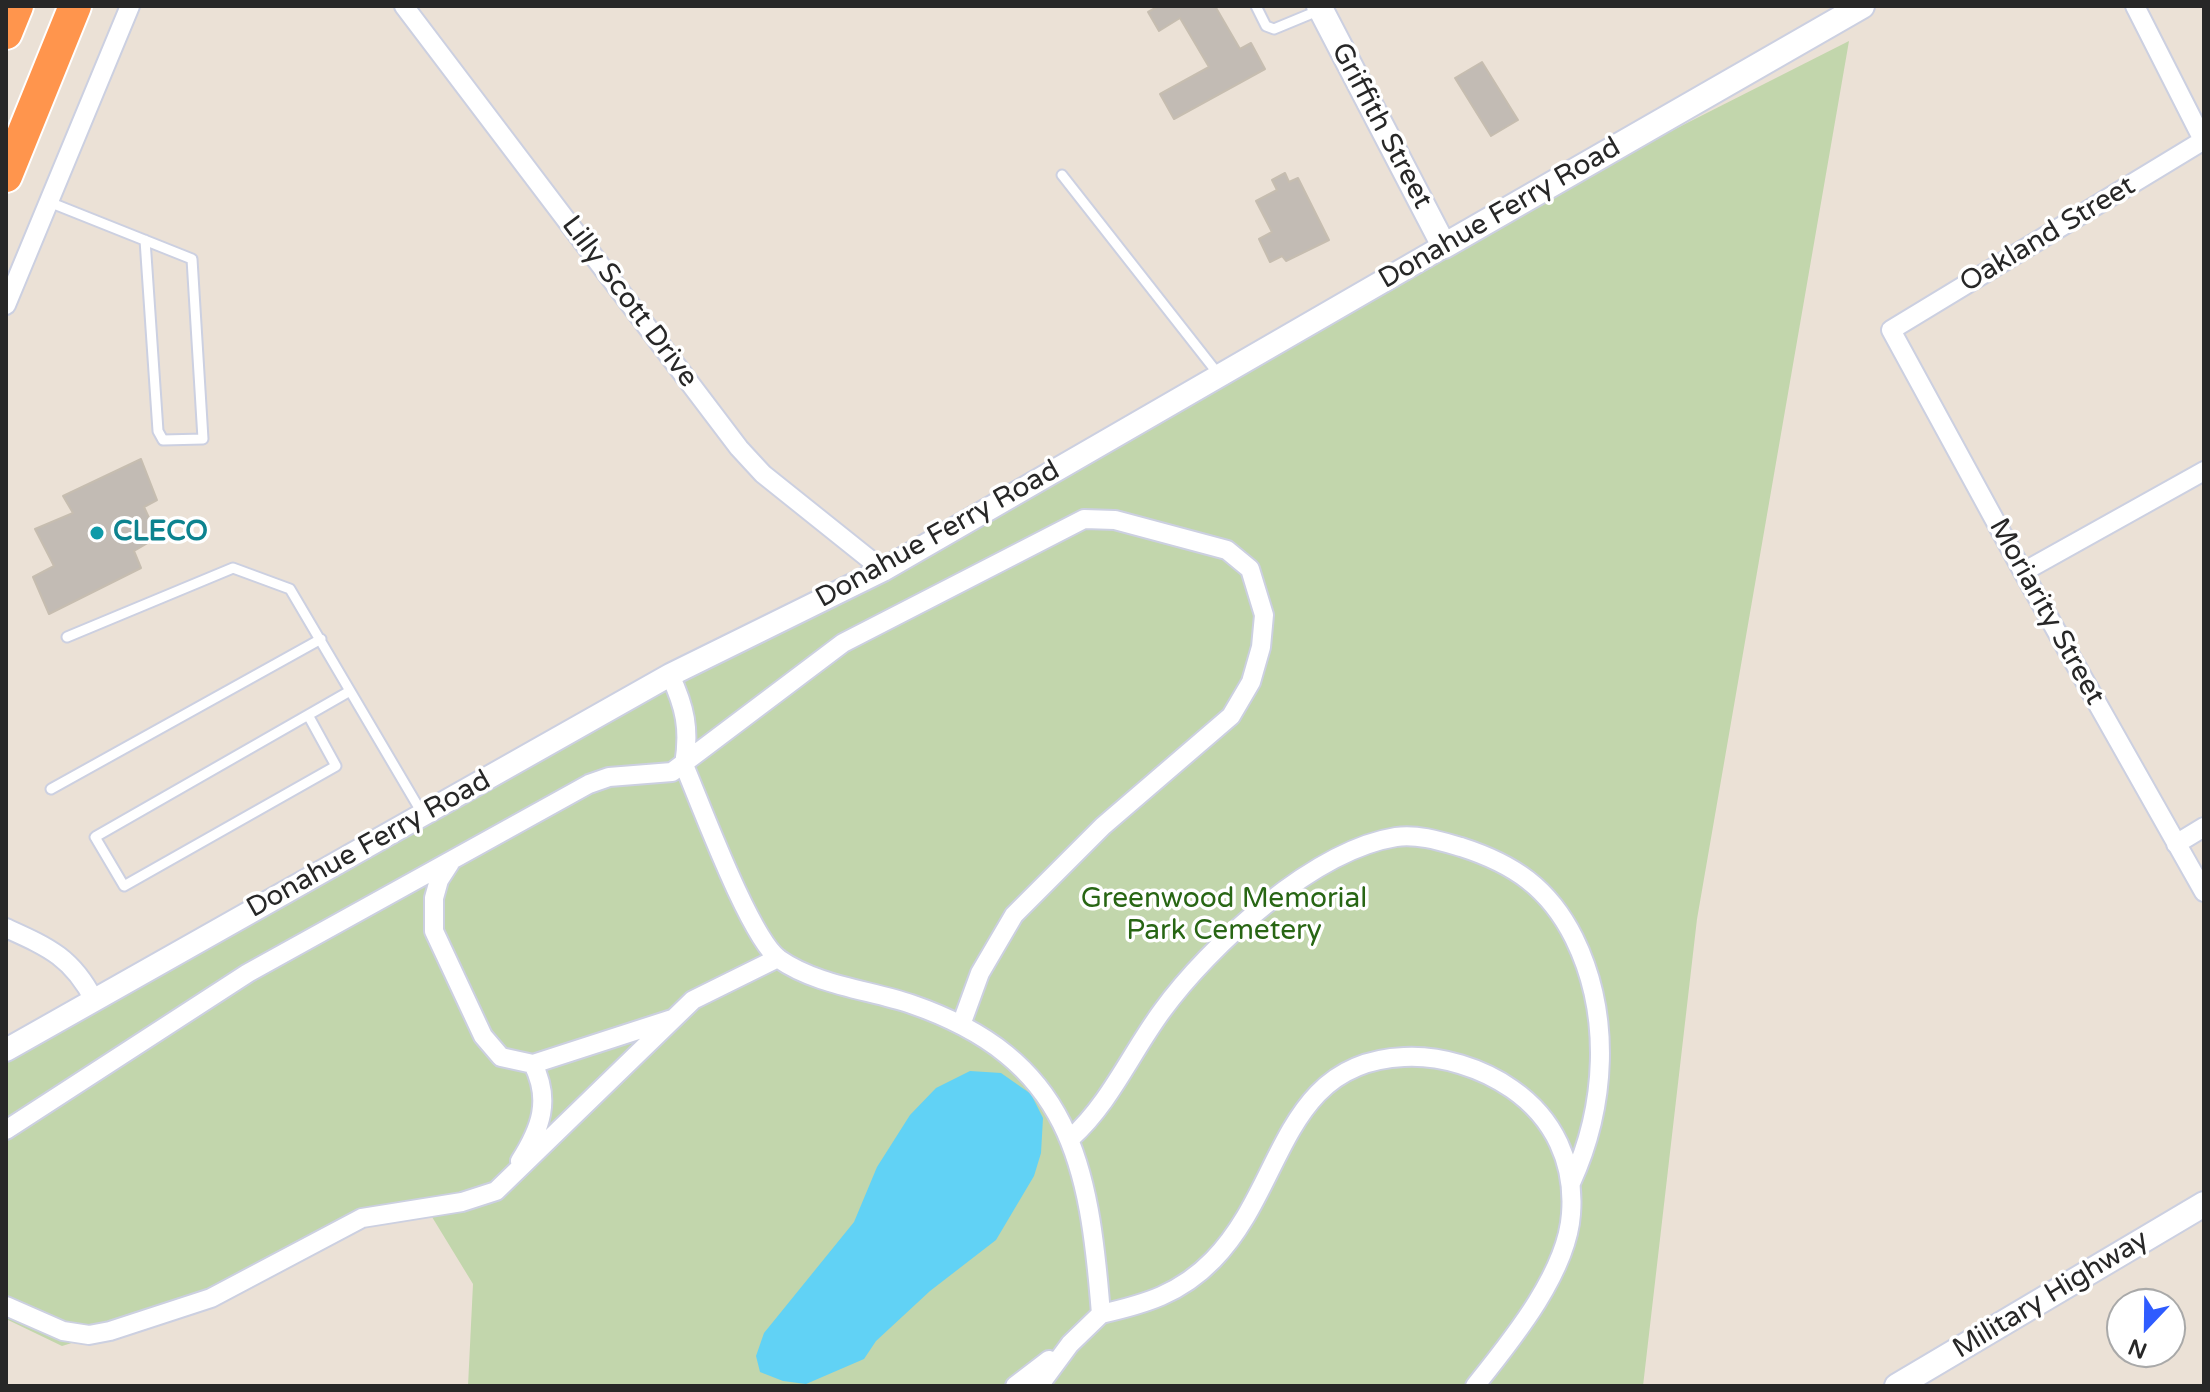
<!DOCTYPE html>
<html>
<head>
<meta charset="utf-8">
<style>
	body { margin:0 }
	#map { position:relative; width:2210px; height:1392px; overflow:hidden; background:#ebe1d6; font-family:"Varela Round",sans-serif }
	canvas { display:block }
	.frame { position:absolute; inset:0; border:8px solid #272727; pointer-events:none }
	.north { position:absolute; left:2106px; top:1288px; width:80px; height:80px; box-sizing:border-box; background:#fff; border:2px solid #a9a9a9; border-radius:50%; rotate:202deg; font-size:22px; font-weight:700; line-height:32px; text-align:center; color:#272727 }
	.north::after { content:''; display:block; margin:auto; width:28px; height:36px; background:#2f5cff; clip-path:polygon(50% 0,100% 100%,50% 72%,0 100%) }
</style>
</head>
<body>
<div id="map">
<canvas width="2210" height="1392"></canvas>
<div class="frame"></div>
<div class="north">N</div>
</div>
<script>
const c = document.querySelector('canvas').getContext('2d');
c.lineJoin = 'round';
function fillPath(path, color) { c.fillStyle = color; c.fill(path, 'evenodd'); }
function strokePath(path, color, width, dash) { c.strokeStyle = color; c.lineWidth = width; c.lineCap = dash ? 'butt' : 'round'; c.setLineDash(dash || []); c.stroke(path); }
function drawText(font, color, halo, rows, align = 'center') {
  c.font = font + ' "Varela Round",sans-serif'; c.lineWidth = 7; c.setLineDash([]); c.textBaseline = 'middle'; c.strokeStyle = halo; c.fillStyle = color; for (const [text, x, y, turn = 0] of rows) {
    c.save(); c.translate(x, y); c.rotate((+turn || 0) * Math.PI / 180); c.textAlign = isNaN(turn) ? turn : align; if (halo) c.strokeText(text, 0, 0); c.fillText(text, 0, 0); c.restore();
  }
}
fillPath(new Path2D(`
	M1849,41L1697,919L1643,1386H468L473,1284L429,1212L371,1222L130,1325L62,1346L6,1319V1050L1444,246Z`), '#c2d6ac');
fillPath(new Path2D(`
	M970,1071L1001,1073L1031,1094L1043,1118L1041,1153L1034,1176L996,1240L930,1291L876,1341L864,1359L806,1384L783,1381L760,1372L756,1356L764,1333L854,1222L877,1167L910,1115L936,1088Z`), '#61d2f5');
const building = new Path2D(`
	M1159,6H1215L1240,49L1251,43L1265,69L1174,119L1160,94L1209,67L1180,18L1159,31L1148,12Z
	M1482,62L1518,120L1491,136L1455,78Z
	M1285,173L1289,182L1298,178L1329,240L1286,261L1282,256L1270,262L1259,239L1272,232L1256,201L1277,190L1272,180Z
	M141,459L157,500L144,507L158,537L134,551L141,568L49,614L33,577L54,566L35,529L73,513L63,496Z`);
fillPath(building, '#c2bbb4');
strokePath(building, '#c6bdb0', 2);
const service = new Path2D(`
	M1256,6L1266,26L1274,29L1320,10
	M1062,175L1219,375
	M49,202L192,259L203,439L163,440L158,431L145,240
	M67,637L233,568L290,589L422,813
	M308,715L336,766L124,886L95,837L350,691
	M51,789L321,639`);
const minor = new Path2D(`
	M404,6L739,448L763,474L883,570
	M2135,6L2204,142
	M2204,140L1891,330L2023,572L2204,892
	M6,305L130,6
	M2023,572L2204,471
	M670,675C685,707 690,729 684,765C701,805 750,938 779,959C816,985 869,990 911,1004C1071,1059 1089,1163 1101,1314L1070,1344L1039,1386
	M2176,844L2204,827
	M450,863L439,880L434,898V931L483,1036L501,1057L533,1064L672,1019
	M6,928C48,947 72,957 94,1000
	M6,1130L248,973L589,784L609,777L672,772L843,643L1084,519L1115,520L1227,550L1250,569L1264,615L1261,647L1251,682L1231,716L1103,826L1014,915L980,973L961,1025
	M1071,1138C1110,1103 1131,1053 1162,1011C1209,946 1314,850 1396,837C1418,834 1440,841 1461,847C1514,864 1549,888 1574,938C1612,1015 1606,1107 1571,1183
	M520,1161C541,1128 551,1100 533,1064
	M6,1306L63,1331L89,1335L110,1331L211,1298L362,1218L462,1202L496,1191L693,1000L778,958
	M1101,1314C1145,1304 1180,1294 1213,1260C1285,1187 1281,1062 1404,1057C1441,1055 1482,1068 1512,1089C1554,1118 1575,1163 1571,1214C1567,1273 1511,1341 1475,1386
	M1015,1386L1049,1360`);
const tertiary = new Path2D(`
	M6,1050L670,675L883,570L1444,246`);
const secondary = new Path2D(`
	M1319,6L1444,246L1862,6
	M1897,1386L2204,1204`);
const motorway = new Path2D(`
	M6,33L17,6
	M6,176L75,6`);
strokePath(service, '#ccd0e1', 13);
strokePath(minor, '#ccd0e1', 22);
strokePath(tertiary, '#ccd0e1', 26);
strokePath(secondary, '#ccd0e1', 28);
strokePath(motorway, '#fff', 36);
strokePath(service, '#fff', 9);
strokePath(minor, '#fff', 18);
strokePath(tertiary, '#fff', 22);
strokePath(secondary, '#fff', 24);
strokePath(motorway, '#ff954d', 32);
for (const [x, y, r, color] of [
	[97,533,8,"#0f9aa8"]
]) { const dot = new Path2D(); dot.arc(x, y, r, 0, 2 * Math.PI); c.fillStyle = color; c.fill(dot); strokePath(dot, '#fff', 3); }
drawText('28px', '#272727', '#fff', [
	["Griffith Street",1381,126,62],
	["Donahue Ferry Road",1500,214,-30],
	["Oakland Street",2048,235,-31],
	["Lilly Scott Drive",629,302,53],
	["Donahue Ferry Road",938,535,-29],
	["Moriarity Street",2046,612,61],
	["Donahue Ferry Road",369,845,-29],
	["Military Highway",2051,1295,-31]
]);
drawText('bold 28px', '#0d838f', '#fff', [
	["CLECO",113,533]
], 'left');
drawText('28px', '#286614', '#fff', [
	["Greenwood Memorial",1224,900],
	["Park Cemetery",1224,932]
]);
</script>
</body>
</html>
